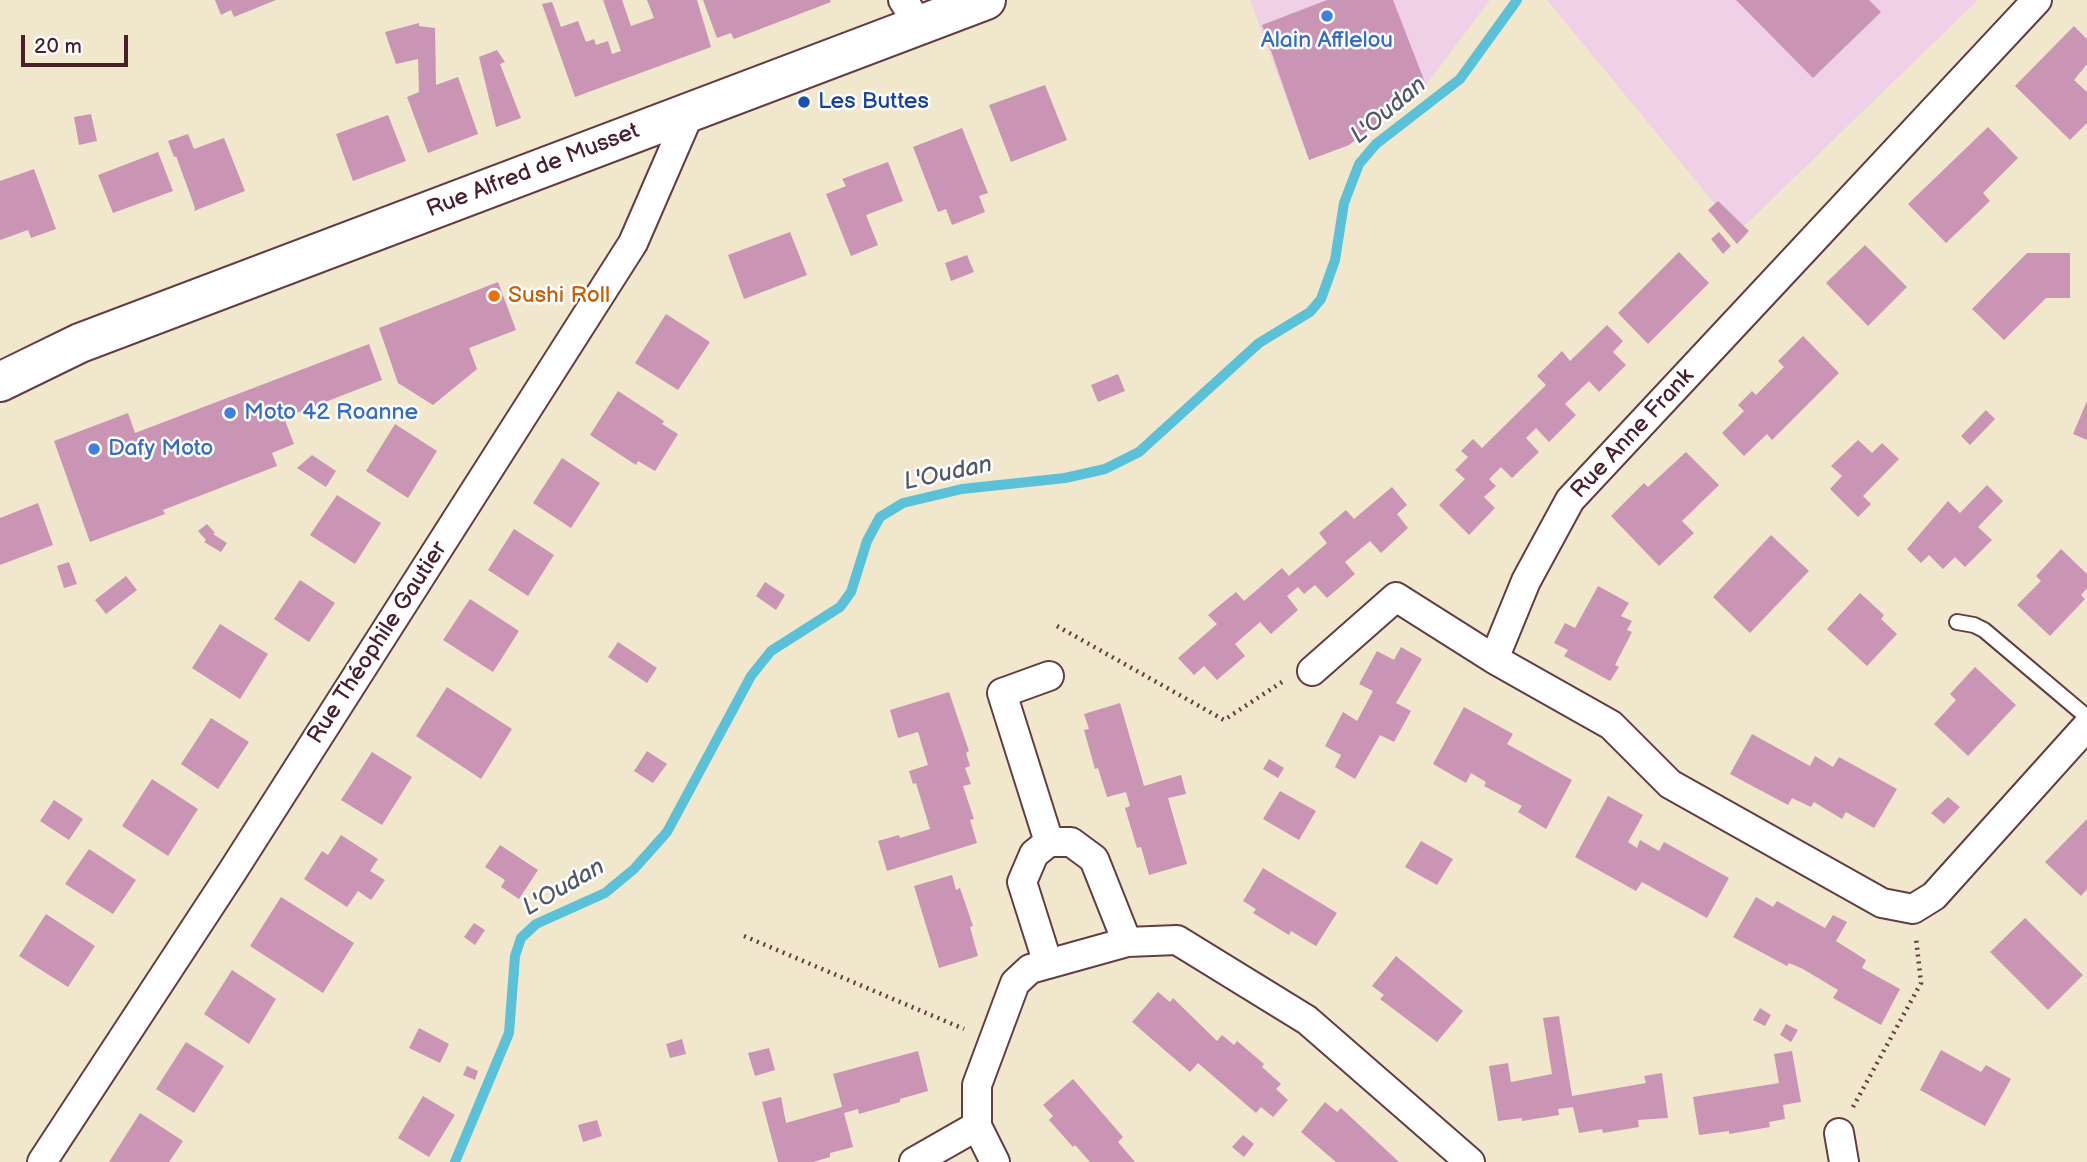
<!DOCTYPE html>
<html>
<head>
<meta charset="utf-8">
<style>
	body { margin:0 }
	#map { position:relative; width:2087px; height:1162px; overflow:hidden; background:#f0e7cc; font-family:"Balsamiq Sans",sans-serif }
	canvas { display:block }
	.scale { position:absolute; left:21px; top:35px; width:107px; height:32px; box-sizing:border-box; border:4px solid #4a1f2b; border-top:0; padding-left:9px; font-size:21px; line-height:24px; white-space:nowrap; color:#4a1f2b; -webkit-text-stroke:5px #fff; paint-order:stroke }
</style>
</head>
<body>
<div id="map">
<canvas width="2087" height="1162"></canvas>
<div class="scale">20 m</div>
</div>
<script>
const c = document.querySelector('canvas').getContext('2d');
c.lineJoin = 'round';
function fillPath(path, color) { c.fillStyle = color; c.fill(path, 'evenodd'); }
function strokePath(path, color, width, dash) { c.strokeStyle = color; c.lineWidth = width; c.lineCap = dash ? 'butt' : 'round'; c.setLineDash(dash || []); c.stroke(path); }
function drawText(font, color, halo, rows, align = 'center') {
  c.font = font + ' "Balsamiq Sans",sans-serif'; c.lineWidth = 5; c.setLineDash([]); c.textBaseline = 'middle'; c.strokeStyle = halo; c.fillStyle = color; for (const [text, x, y, turn = 0] of rows) {
    c.save(); c.translate(x, y); c.rotate((+turn || 0) * Math.PI / 180); c.textAlign = isNaN(turn) ? turn : align; if (halo) c.strokeText(text, 0, 0); c.fillText(text, 0, 0); c.restore();
  }
}
fillPath(new Path2D(`
	M1250,0H1490L1426,85L1349,145L1309,160Z
	M1547,0H1976L1977,1L1738,232Z`), '#efd0e6');
strokePath(new Path2D(`
	M455,1162L509,1033L515,956L521,938L536,924L605,893L634,869L667,832L751,676L771,651L840,607L851,592L867,541L880,517L903,503L962,489L1065,478L1105,469L1139,452L1259,343L1310,312L1321,299L1335,260L1344,203L1359,164L1376,144L1460,79L1517,0`), '#5ac1d8', 10);
fillPath(new Path2D(`
	M215,0H276L234,17L231,10L221,15Z
	M603,0H622L631,26L654,18L647,0H697L711,47L575,97L542,4L552,2L561,27L578,21L586,42L594,39L596,45L608,41L612,54L621,51Z
	M703,0H830L831,2L734,39L731,33L717,38Z
	M1327,0H1393L1426,85L1349,145L1309,160L1262,25Z
	M1736,0H1869L1881,12L1813,78Z
	M419,23V26L435,28L436,85L458,77L478,134L428,153L407,97L419,92L418,59L396,64L385,32Z
	M2074,26L2087,39V64L2074,80L2087,92V123L2070,140L2015,86Z
	M497,50L505,62L500,64L521,118L496,127L479,57Z
	M1045,85L1067,140L1011,162L989,105Z
	M91,114L97,141L79,145L74,117Z
	M388,115L406,161L353,181L336,134Z
	M1988,127L2018,158L1983,193L1990,201L1946,243L1908,204Z
	M962,128L988,193L979,196L985,212L952,225L946,209L938,212L913,147Z
	M188,134L194,149L224,138L245,191L194,211L195,208L176,156L174,157L168,141Z
	M158,152L173,191L113,213L98,175Z
	M888,162L903,201L866,215L878,245L851,256L826,194L846,186L842,179Z
	M34,169L56,229L31,238L28,230L0,240V181Z
	M1718,201L1749,231L1737,244L1708,210Z
	M790,232L807,275L744,299L728,255Z
	M1719,232L1731,246L1723,254L1711,239Z
	M1865,245L1907,287L1868,326L1826,283Z
	M1679,252L1709,283L1648,344L1618,313Z
	M2027,253H2070V298H2046L2004,340L1972,309Z
	M967,255L974,272L951,281L945,263Z
	M498,282L516,330L469,348L477,369L433,405L398,383L379,328Z
	M666,314L710,342L678,390L635,363Z
	M1607,325L1623,341L1613,352L1626,365L1599,392L1589,381L1565,404L1576,415L1549,442L1536,428L1526,438L1539,452L1512,478L1501,467L1489,479L1496,486L1484,497L1495,508L1469,535L1439,505L1465,479L1455,470L1468,457L1461,451L1473,439L1482,448L1546,385L1537,376L1562,351L1570,361Z
	M1803,336L1839,373L1772,440L1767,434L1744,456L1722,433L1744,411L1738,405L1752,391L1756,395L1784,367L1778,361Z
	M369,344L382,380L284,418L294,444L272,453L277,466L163,510L165,514L90,542L54,441L128,413L135,433Z
	M1118,374L1125,391L1098,402L1091,385Z
	M618,391L664,421L662,424L678,434L655,471L638,461L636,465L590,435Z
	M2087,401V440L2073,434Z
	M1986,410L1995,419L1970,445L1961,436Z
	M395,424L437,451L408,498L366,471Z
	M1858,440L1872,453L1882,443L1899,459L1863,496L1871,504L1858,517L1830,489L1842,476L1831,466Z
	M1686,452L1719,485L1682,521L1694,533L1659,566L1611,516L1644,483L1648,487Z
	M312,455L336,471L326,487L297,468Z
	M562,458L600,483L571,528L533,503Z
	M1987,485L2003,501L1978,527L1992,540L1965,567L1955,557L1943,569L1929,555L1921,563L1907,549L1948,501L1960,513Z
	M1392,487L1407,505L1397,514L1408,528L1381,553L1370,541L1345,562L1355,574L1327,598L1315,585L1304,594L1298,587L1287,596L1298,610L1271,634L1260,622L1235,644L1245,656L1217,680L1204,666L1194,675L1178,658L1217,624L1208,615L1236,592L1244,601L1282,568L1289,576L1327,543L1319,533L1346,510L1354,519Z
	M337,495L381,523L355,564L310,535Z
	M38,503L53,545L0,565V518Z
	M207,524L215,533L213,534L227,543L221,552L204,542L206,540L198,531Z
	M514,529L554,555L528,596L488,570Z
	M1771,535L1809,571L1750,633L1713,597Z
	M2061,549L2087,574V588L2081,595L2085,599L2050,636L2017,605L2041,581L2036,576Z
	M69,562L77,584L64,588L57,566Z
	M126,576L137,590L106,614L95,600Z
	M300,580L335,603L309,642L274,619Z
	M765,582L785,595L776,610L756,596Z
	M1598,586L1629,603L1621,616L1632,621L1627,630L1632,632L1615,665L1619,667L1610,681L1564,656L1568,650L1554,643L1565,623L1575,628Z
	M1860,593L1884,615L1881,619L1897,634L1867,666L1827,629Z
	M470,599L519,631L493,672L443,640Z
	M220,624L268,654L240,699L192,668Z
	M618,642L657,668L647,683L608,657Z
	M1401,647L1422,659L1396,703L1411,711L1394,742L1380,735L1355,779L1335,767L1341,755L1325,746L1343,712L1357,721L1373,691L1359,684L1377,651L1394,660Z
	M1975,667L2016,705L1968,756L1934,724L1956,700L1950,694Z
	M447,687L512,729L481,779L416,736Z
	M949,692L969,751L966,753L970,766L965,768L971,784L963,786L974,819L970,820L977,843L887,871L878,841L899,835L900,838L930,829L916,783L913,784L909,771L928,765L918,732L898,738L890,710Z
	M1120,703L1144,786L1181,775L1186,794L1168,798L1187,864L1149,875L1141,847L1137,848L1125,808L1130,806L1126,792L1107,797L1098,768L1095,769L1084,730L1089,729L1084,714Z
	M1464,707L1513,734L1507,744L1572,780L1546,829L1518,812L1522,806L1484,786L1486,782L1471,773L1466,783L1433,764Z
	M211,718L249,742L218,789L181,764Z
	M1752,734L1810,766L1815,756L1833,767L1839,757L1897,789L1874,828L1846,812L1842,819L1814,802L1811,807L1792,798L1788,805L1730,774Z
	M647,751L667,764L653,783L634,771Z
	M372,752L412,777L382,825L341,800Z
	M1269,759L1284,768L1278,778L1263,769Z
	M152,779L198,809L168,856L122,826Z
	M1280,791L1316,811L1299,840L1263,819Z
	M1608,796L1643,815L1628,842L1637,848L1640,840L1659,851L1664,842L1729,878L1707,918L1642,882L1636,891L1575,857Z
	M1948,797L1960,807L1944,824L1931,813Z
	M54,800L83,819L69,840L40,821Z
	M2087,819V889L2081,896L2045,862Z
	M341,835L378,859L370,871L385,880L371,900L358,891L347,907L304,879L322,851L328,855Z
	M1421,841L1453,859L1437,885L1405,867Z
	M500,845L538,870L519,899L501,887L505,880L485,867Z
	M89,849L136,880L113,914L65,884Z
	M1263,868L1337,913L1316,946L1291,931L1289,935L1253,913L1256,909L1243,901Z
	M952,875L956,890L960,888L973,926L970,927L978,956L939,968L914,886Z
	M281,897L354,943L323,993L250,946Z
	M1756,897L1773,907L1777,901L1825,928L1833,915L1847,922L1836,941L1866,960L1862,968L1900,989L1881,1025L1833,998L1838,990L1803,969L1789,963L1787,966L1733,937Z
	M46,914L95,946L68,987L19,956Z
	M2025,918L2083,975L2048,1010L1990,952Z
	M474,923L485,930L475,945L464,937Z
	M1396,956L1463,1011L1437,1042L1380,999L1384,995L1372,986Z
	M232,970L276,999L249,1044L204,1014Z
	M1158,992L1170,1002L1173,998L1217,1041L1222,1035L1234,1045L1237,1041L1264,1064L1262,1067L1281,1084L1276,1089L1288,1100L1273,1117L1261,1107L1256,1113L1198,1063L1190,1072L1132,1022Z
	M1760,1008L1771,1015L1765,1026L1753,1020Z
	M1559,1016L1572,1096L1646,1083L1644,1076L1662,1073L1668,1118L1638,1120L1639,1127L1603,1133L1602,1129L1579,1133L1573,1107L1558,1109L1559,1115L1522,1121V1118L1498,1121L1489,1066L1508,1063L1511,1082L1552,1074L1543,1018Z
	M1786,1024L1798,1030L1791,1042L1780,1035Z
	M419,1028L449,1044L440,1063L409,1048Z
	M682,1039L686,1054L670,1058L666,1044Z
	M186,1042L224,1066L194,1113L156,1089Z
	M769,1048L775,1070L755,1076L748,1053Z
	M1941,1050L1981,1072L1986,1065L2011,1079L1985,1126L1920,1090Z
	M918,1051L928,1091L900,1099V1102L859,1114L858,1109L844,1113L853,1147L830,1153V1157L813,1162H778L762,1102L781,1097L786,1123L842,1107L833,1074Z
	M1792,1051L1801,1102L1783,1105L1785,1119L1769,1122L1770,1127L1729,1134V1131L1699,1135L1693,1097L1779,1083L1774,1054Z
	M467,1066L478,1071L475,1080L463,1075Z
	M1073,1079L1123,1137L1118,1142L1135,1162H1090L1075,1145L1073,1147L1049,1120L1053,1116L1043,1105Z
	M423,1096L455,1115L429,1157L398,1138Z
	M1325,1102L1337,1112L1341,1108L1399,1162H1336L1301,1132Z
	M140,1113L183,1141L169,1162H109Z
	M597,1120L602,1136L583,1142L578,1125Z
	M1243,1135L1254,1144L1244,1157L1232,1147Z`), '#ca95b5');
const service = new Path2D(`
	M1957,622L1974,625L1984,630L2087,717`);
const minor = new Path2D(`
	M903,0L919,25
	M2037,0L1570,500L1526,581L1494,659L1611,725L1670,784L1882,903L1913,909L1934,896L2087,726
	M1312,671L1396,597L1494,659
	M1049,676L1002,693L1049,842
	M1048,964L1022,882L1034,854L1049,842H1071L1094,859L1127,942
	M1839,1133L1844,1162
	M42,1162L232,872L633,243L690,112
	M914,1162L977,1126
	M995,1162L977,1126V1085L1015,983L1030,969L1127,942L1177,940L1307,1020L1470,1162`);
const secondary = new Path2D(`
	M0,382L80,343L986,0`);
strokePath(service, '#633d43', 18);
strokePath(minor, '#633d43', 32);
strokePath(secondary, '#633d43', 42);
strokePath(new Path2D(`
	M1057,626L1224,720L1282,682
	M744,936L964,1029
	M1853,1107L1921,983L1916,938`), '#633d43', 4.5, [2, 5]);
strokePath(service, '#fff', 14);
strokePath(minor, '#fff', 28);
strokePath(secondary, '#fff', 38);
for (const [x, y, r, color] of [
	[1327,16,7,"#3f7fe0"],
	[804,102,7,"#1a4fb4"],
	[494,296,7,"#e8710a"],
	[230,413,7,"#3f7fe0"],
	[94,449,7,"#3f7fe0"]
]) { const dot = new Path2D(); dot.arc(x, y, r, 0, 2 * Math.PI); c.fillStyle = color; c.fill(dot); strokePath(dot, '#fff', 2.5); }
drawText('23px', '#366cbe', '#fff', [
	["Alain Afflelou",1327,41,"center"],
	["Moto 42 Roanne",244,413],
	["Dafy Moto",108,449]
], 'left');
drawText('23px', '#164399', '#fff', [
	["Les Buttes",818,102]
], 'left');
drawText('23px', '#4a1f2b', '#fff', [
	["Rue Alfred de Musset",533,171,-21],
	["Rue Anne Frank",1633,434,-47],
	["Rue Théophile Gautier",378,643,-57]
]);
drawText('23px', '#c56008', '#fff', [
	["Sushi Roll",508,296]
], 'left');
drawText('italic 24px', '#505868', '#fff', [
	["L'Oudan",1389,111,-40],
	["L'Oudan",948,474,-12],
	["L'Oudan",564,888,-30]
]);
</script>
</body>
</html>
